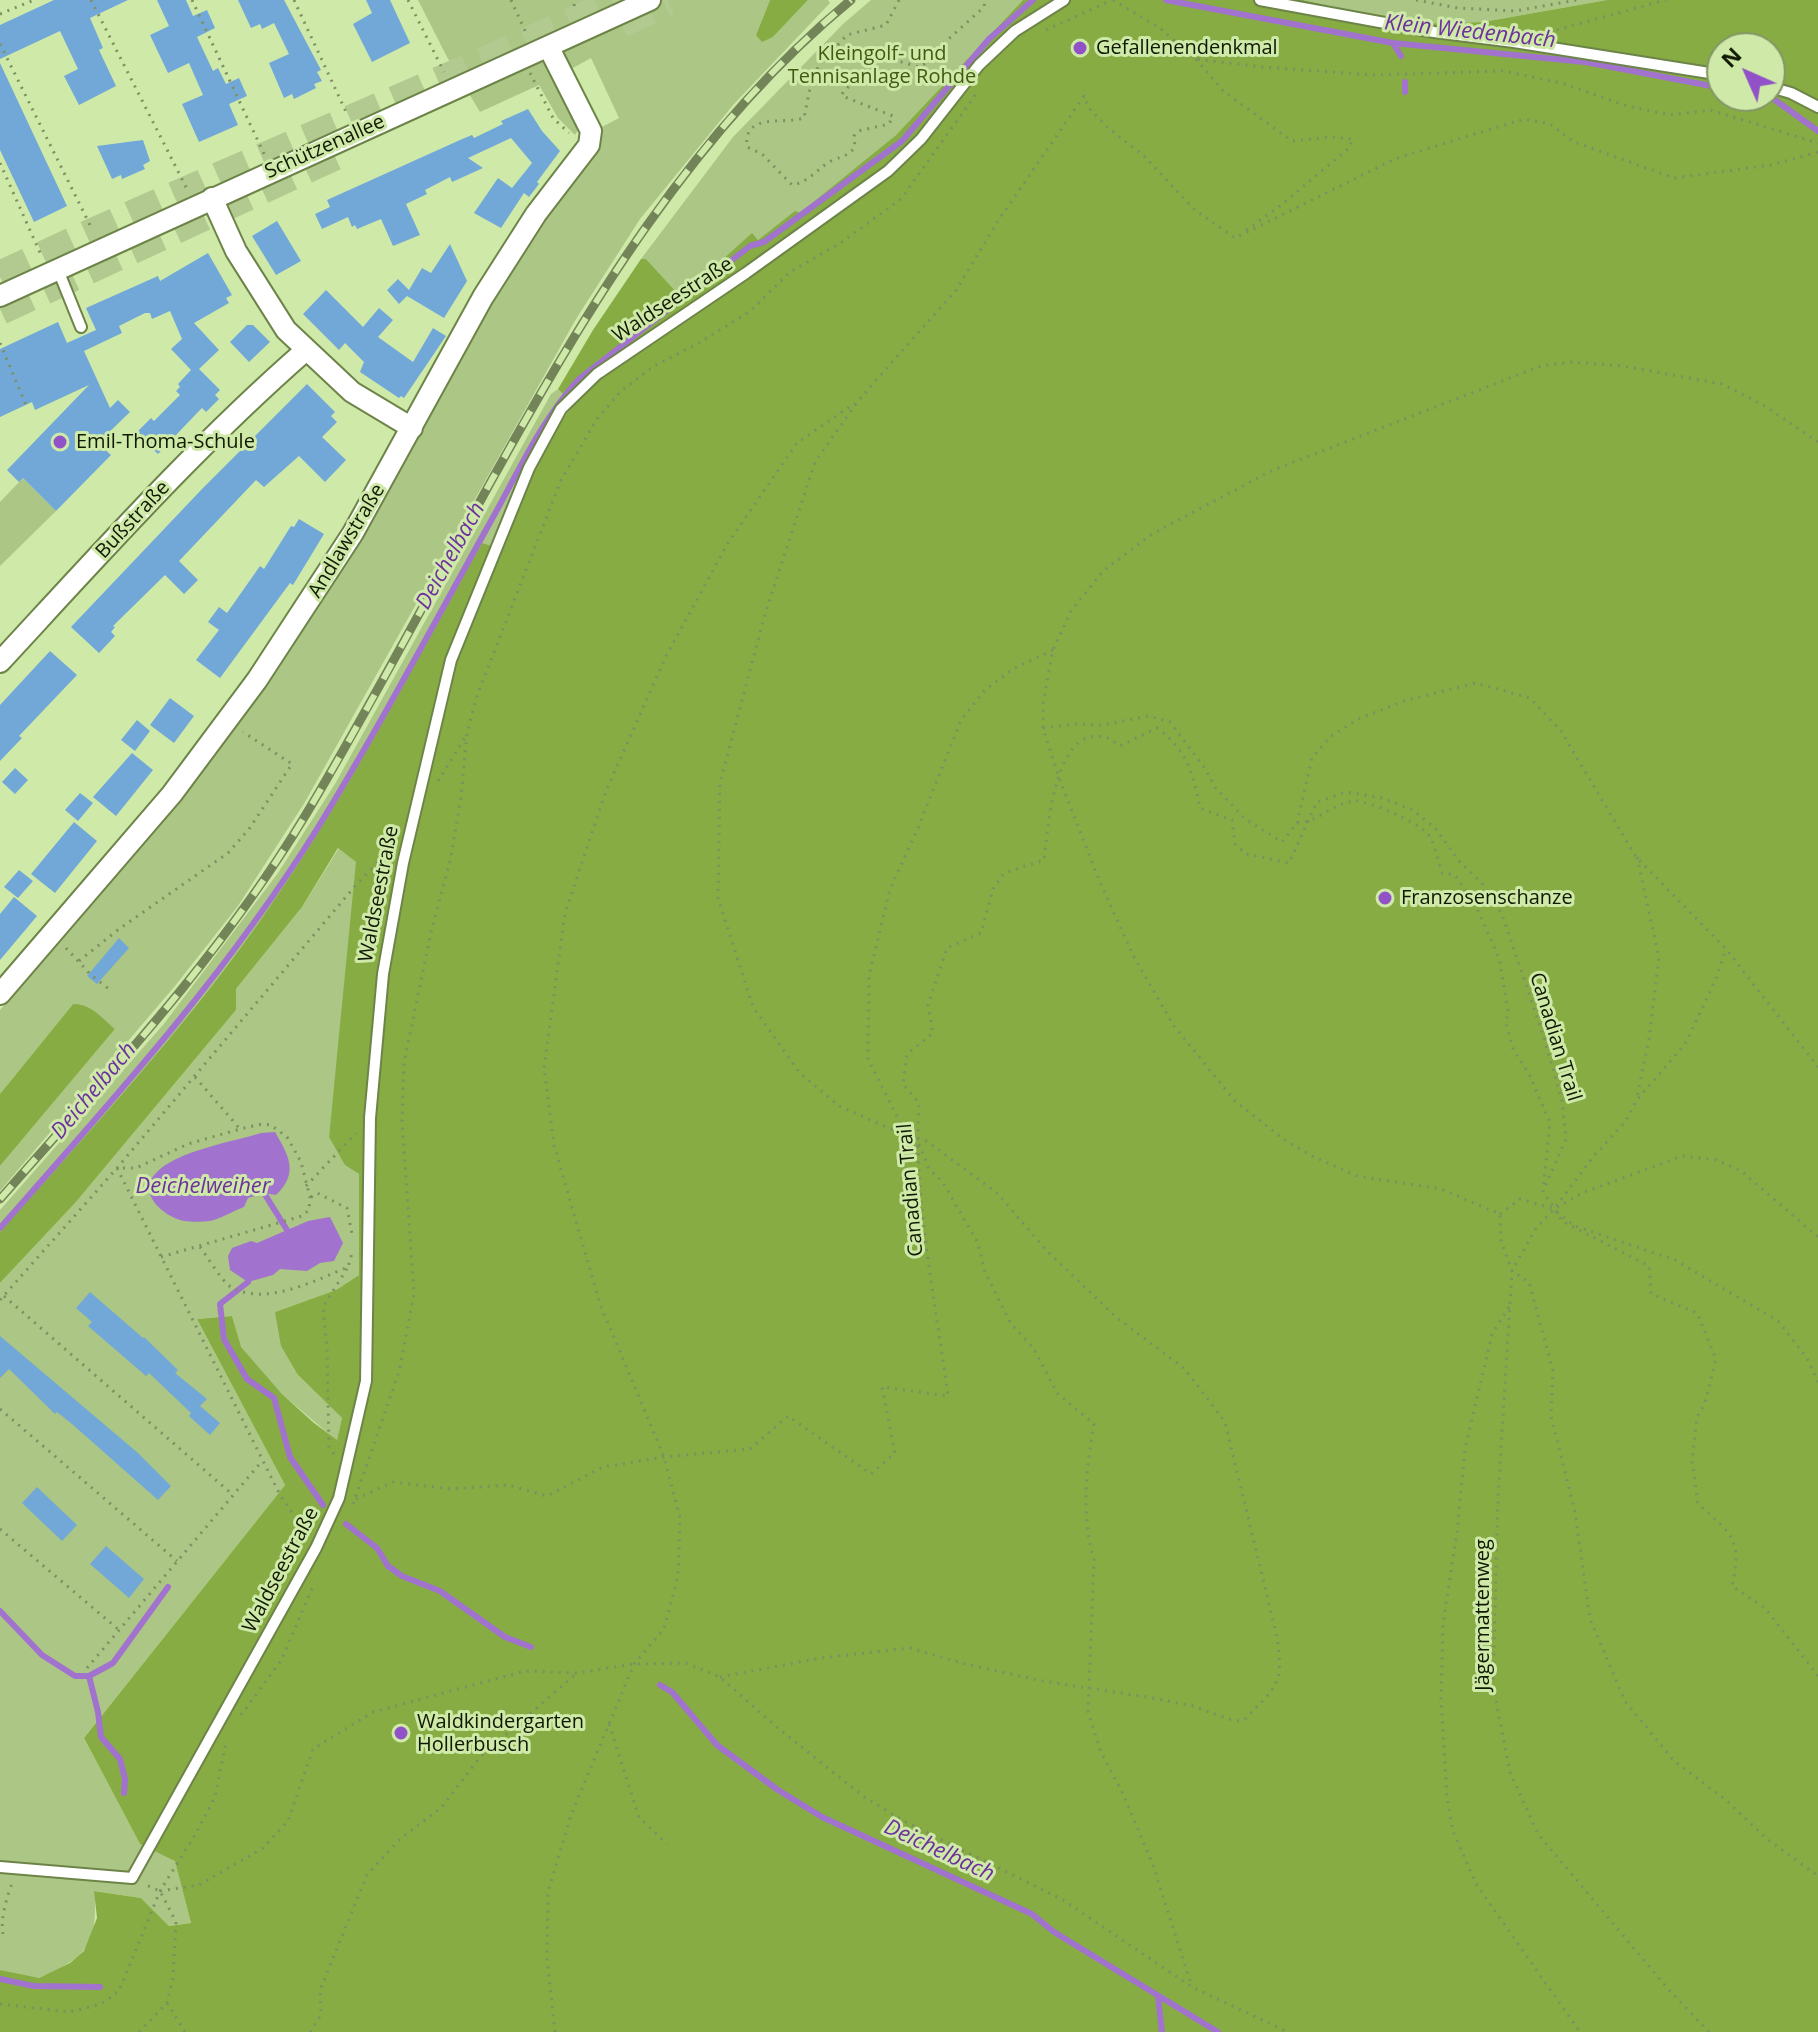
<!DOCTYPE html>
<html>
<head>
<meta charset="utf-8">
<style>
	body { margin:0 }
	#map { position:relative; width:1818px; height:2032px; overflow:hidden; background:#cfe9a9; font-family:"Open Sans",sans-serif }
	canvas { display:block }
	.north { position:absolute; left:1706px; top:32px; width:80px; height:80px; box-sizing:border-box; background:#cfe9a9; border:2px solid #839666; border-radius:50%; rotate:315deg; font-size:22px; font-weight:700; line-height:32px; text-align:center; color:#101902 }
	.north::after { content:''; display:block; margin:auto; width:28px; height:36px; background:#9152c7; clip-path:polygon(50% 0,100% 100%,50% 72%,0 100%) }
</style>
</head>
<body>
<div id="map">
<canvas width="1818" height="2032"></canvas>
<div class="north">N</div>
</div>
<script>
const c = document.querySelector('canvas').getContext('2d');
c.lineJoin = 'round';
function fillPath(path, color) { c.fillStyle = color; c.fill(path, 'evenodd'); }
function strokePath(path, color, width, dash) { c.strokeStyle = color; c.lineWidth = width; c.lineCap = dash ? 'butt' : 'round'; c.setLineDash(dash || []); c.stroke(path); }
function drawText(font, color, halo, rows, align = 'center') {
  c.font = font + ' "Open Sans",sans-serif'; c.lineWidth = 6; c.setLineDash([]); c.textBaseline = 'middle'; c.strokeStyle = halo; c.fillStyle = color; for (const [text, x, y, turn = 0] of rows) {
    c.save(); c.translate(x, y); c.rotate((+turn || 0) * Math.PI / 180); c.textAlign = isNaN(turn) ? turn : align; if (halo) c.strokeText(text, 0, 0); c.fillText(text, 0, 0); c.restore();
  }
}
fillPath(new Path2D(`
	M418,0H770L756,35L773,37L808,0H828L830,3L734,104L640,219L576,319L305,802L238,906L175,986L0,1191V1166L115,1029L73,1004L0,1094V1010L166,818L164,815L349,556L500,288L600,128L619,118L591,58L553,79L580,127L575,135L558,118L539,85L480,112L447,57Z
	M871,0H1023L896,135L800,214L795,212L758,240L752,234L681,297L646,259H641L733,137L843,24Z
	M1303,0H1607L1483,22L1409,24Z
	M558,389L574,405C538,444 522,502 502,550L482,544C410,671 342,806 257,925C180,1034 88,1132 0,1232V1210L163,1025L278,873L335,784L551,394Z
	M23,478L56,511L0,566V502Z
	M339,848L356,862V885L329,1137L359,1174V1275L336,1290L275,1312L298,1375L342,1418L337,1441L282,1394L240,1347L232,1316L197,1319L285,1485L84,1738L140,1844L175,1860L191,1923L169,1926L141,1898L95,1891C95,1932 97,1950 56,1970C51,1972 43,1977 38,1978C27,1979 11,1972 0,1970V1283L76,1202L236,1010V989L302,907Z`), '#acc686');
fillPath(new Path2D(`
	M770,0H808L773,37L762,42L756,35Z
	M1023,0H1303L1409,24L1483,22L1607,0H1818V2032H0V1970L39,1978L70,1963L84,1951L97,1918L94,1891L141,1898L169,1926L191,1923L175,1861L140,1844L84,1738L285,1485L197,1319L232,1316L241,1347L282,1394L314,1423L337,1440L342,1418L298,1375L281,1346L275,1312L336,1290L359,1275V1174L345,1165L329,1137L356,862L338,848L302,907L236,989V1010L76,1202L0,1283V1232C88,1132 180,1034 257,925C342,805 410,671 482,543L503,550C522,502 538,444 574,405L558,389L593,330L641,259H646L681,297L752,233L758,240L795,211L800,213L896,135ZM1722,48H1770V96H1722Z
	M73,1004C90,1003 102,1018 115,1029L0,1166V1094Z`), '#87ac43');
fillPath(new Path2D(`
	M275,1132C289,1156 299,1173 276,1195L264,1193L248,1198L244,1207C233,1211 220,1219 210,1221C203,1222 191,1222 184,1221C164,1217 136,1193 156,1173C176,1151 232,1142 261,1133Z
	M330,1217L343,1243L334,1261L320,1263L307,1271L280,1269L273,1275L248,1282L230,1270L228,1256L232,1248L251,1241L257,1243L308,1221Z`), '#a173ce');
strokePath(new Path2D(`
	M1166,0L1393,43L1585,62L1722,88
	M1393,43L1401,56
	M1405,92V82
	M1765,96L1771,97L1818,131
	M264,1193L287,1230
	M0,1228C112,1101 227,974 317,829C377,731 431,629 487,528C517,476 538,424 579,379L750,246L764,242L902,141L989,39L1033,0
	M248,1282L220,1304L224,1339L247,1379L274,1398L290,1457L323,1505
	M346,1524L377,1548L388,1566L402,1576L440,1591L505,1637L531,1647
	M0,1611L42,1655L75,1676H89L113,1663L168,1587
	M89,1676L98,1712L101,1737L120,1759L125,1779L124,1793
	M660,1685L672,1692L717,1745L778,1790L822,1817L1032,1914L1054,1932L1218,2032
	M0,1979L34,1986L100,1987
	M1158,1996L1162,2032`), '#a173ce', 6);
fillPath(new Path2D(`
	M54,0H128L90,18L103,48L99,50L116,86L79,105L64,76L78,69L60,31L0,59V25Z
	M157,0H186L193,16L207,10L215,28L197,37L213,71L218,68L226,84L239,78L247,96L229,104L238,125L199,142L182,104L203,95L189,63L168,73L150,35L169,26Z
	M238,0H284L321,70L317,72L322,81L314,84L316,88L294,99L292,94L284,98L269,63L289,54L274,23L262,29L260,24L251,28Z
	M366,0H390L410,43L372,62L353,24L372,13Z
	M0,63L67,206L34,222L0,150Z
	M528,109L542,131L560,151L537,182L539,184L529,197L524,193L501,228L474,213L498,178L512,188L532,163L511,138L468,158L483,168L452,182L450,177L425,190L427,194L406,204L420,235L393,246L381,219L357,229L355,225L352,227L348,217L322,229L315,214L330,207L327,200L460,140L472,135L474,138L503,124L501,121Z
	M143,140L150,161L143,165L145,169L122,179L121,175L112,179L97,146Z
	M277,221L301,261L276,275L252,236Z
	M450,244L467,281L444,318L407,296L399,304L387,290L398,279L409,290L422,268L431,273Z
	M208,253L232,295L226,298L229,303L194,323L219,350L199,369L220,390L215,395L219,399L206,412L202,408L198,412L158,454L136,433L151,418L154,421L180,395L176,391L180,387L178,384L191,370L171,349L182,339L170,311L152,319L150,313H145L119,326L122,333L84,351L110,408L118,400L130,412L98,443L111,455L56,511L23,478L19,482L7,470L89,385L35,410L32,402L0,417V349L58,322L67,343L96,330L86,308L158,276L160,281Z
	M326,290L363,327L379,308L393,320L378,337L413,362L433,328L446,336L404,398L401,396L399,398L360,372L364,362L345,343L339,350L303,314Z
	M247,325H253L270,342L249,362L230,342Z
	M307,384L335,412L331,416L337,422L322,437L346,460L325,482L299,456L264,487L256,480L179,561L198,580L184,594L165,575L113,626L115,627L111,632L115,636L99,653L71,627L202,489Z
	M299,519L324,534L293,585L290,583L220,678L196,660L219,630L208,622L219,607L227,613L260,566L264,569L291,526L294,527Z
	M50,651L77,675L19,736L22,738L0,761V705Z
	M170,698L194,716L174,743L150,725Z
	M137,720L150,731L135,751L121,740Z
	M132,753L153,770L116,816L93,797Z
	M15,768L28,780L15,794L2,782Z
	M80,793L93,803L78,821L65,810Z
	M74,822L97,841L55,893L31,874Z
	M19,870L33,881L18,898L4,887Z
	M14,897L37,916L0,960V914Z
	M119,938L129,948L97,984L87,976Z
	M90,1292L143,1338L144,1337L178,1370L175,1373L207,1399L200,1406L220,1423L210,1435L189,1416L191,1413L149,1373L146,1376L88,1326L92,1322L76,1308Z
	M0,1336L138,1453L171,1486L158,1500L72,1424L57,1412L55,1414L9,1369L0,1378Z
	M37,1487L77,1525L62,1541L22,1503Z
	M106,1546L144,1579L129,1598L90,1564Z`), '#72a8d7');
strokePath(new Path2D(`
	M620,22L667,0
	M0,277C205,180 417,96 623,0
	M0,309L342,151`), '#b2ca90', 32, [32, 16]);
const service = new Path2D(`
	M1260,0L1434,32L1514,42L1722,75
	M1770,87L1791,93L1818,107
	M58,270L81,327
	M0,1867L132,1878L316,1548L339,1498L366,1381L370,1118L383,974L403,863L451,660L529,468L561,409L597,374L746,273L888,171L921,139L979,65L1015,31L1064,0`);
const minor = new Path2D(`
	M212,198L236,251L286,330L352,392L412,428
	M0,296L650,0
	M0,662C99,555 196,446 306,350
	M0,994L172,794L257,680L353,533L483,297L536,214L589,145L591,131L549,48`);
strokePath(service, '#6d8448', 14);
strokePath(minor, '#6d8448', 24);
strokePath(new Path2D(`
	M91,0L187,189
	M192,0L265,156
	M294,0L348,116
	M408,0L444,72
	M511,0L527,35
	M899,0L886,25L847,35L819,65L811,83L804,118C783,125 743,112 747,147L762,154L792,185C810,182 817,168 833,160C843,156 848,156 855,147L854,136L858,131L889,124L893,116L842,96L843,92L864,72L873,54L919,67L941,55L942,45L984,7L985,0
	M1113,0L1160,28L1196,59L1261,67L1374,75L1504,71L1565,84L1627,106L1670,115L1710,110L1818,143
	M1416,0L1458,8L1515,11L1577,0
	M574,6L575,0
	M0,14L34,0
	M1046,30L1112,0
	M1549,32L1666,0
	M0,44L91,227
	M1196,59L1222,90L1292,141L1331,137L1353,139L1349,148L1280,206L1245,231
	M530,73L553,118L569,133
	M0,163L41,255
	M0,343L26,405
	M1818,442L1765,406L1722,384L1623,366L1572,362L1541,366L1273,470L1152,534L1103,571L1071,611L1053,650L1043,703V728L1058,775L1099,880L1134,957L1174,1026L1235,1101L1286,1141L1312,1156L1357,1176L1441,1189L1500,1214L1501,1241L1512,1271L1529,1282L1553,1371L1551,1416L1575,1512L1590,1619L1625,1701L1674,1761L1727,1801L1767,1839L1818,1876
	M1053,650L1013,669L985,690L961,720L918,828L890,889L869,976L868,1059L907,1136L839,1106L799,1072L753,1007L718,898L720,783L765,614L815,462L858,401L956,290L998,221L1084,96L1089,108L1107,127L1144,156L1195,210L1235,238L1397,158L1524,119L1550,124L1574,142L1674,178L1771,165L1818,152
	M1043,728L1074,724L1102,725L1149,716L1170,722L1204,767L1215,787L1244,818L1282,842L1297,823C1319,822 1332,803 1354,801C1369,800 1416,822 1427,833C1435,842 1438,862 1442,873L1455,875L1476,906L1499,958L1508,1010L1506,1023L1512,1047L1530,1076L1550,1123L1543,1191L1562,1221L1649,1266L1651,1294L1697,1313L1716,1359L1705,1403L1697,1417L1692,1461L1698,1504C1731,1534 1743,1538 1732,1586L1765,1608L1818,1676
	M438,781L466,736
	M1297,823L1312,758L1330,737L1358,719L1404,701L1476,683L1530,698L1561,731L1636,857L1726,949L1818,1067
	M1637,857L1659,958L1649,1039L1637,1097
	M66,948L90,974L110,990
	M79,961L119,929L228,853L249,829L292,764L243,732
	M195,1077L240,1129
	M919,1144L929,1169L942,1181L978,1243L985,1272L1011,1324L1034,1349L1057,1393L1094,1424C1086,1470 1081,1515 1094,1560L1088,1712L1101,1752L1123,1794L1153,1865L1192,1987
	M306,1186L356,1133
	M311,1197L317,1193L347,1208L352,1234
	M1557,1212L1575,1226L1675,1260L1778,1321L1807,1358L1818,1382
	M1500,1214L1520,1199L1554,1209L1582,1193L1682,1156L1716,1160L1740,1170L1818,1237
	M200,1247C207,1256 222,1282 231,1287C265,1307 316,1280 348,1267L352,1253
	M161,1257L302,1216L309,1210L310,1197L301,1162L287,1137L271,1125L262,1124L240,1129L188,1144L136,1168H117L280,1495L307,1534
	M4,1296L233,1495
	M0,1300L117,1168L356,885L393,846
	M1509,1307L1492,1334L1465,1449L1457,1532L1443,1624L1441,1698L1447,1798L1453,1831L1476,1884L1580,2032
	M0,1409L177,1561
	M334,1454L329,1447L327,1350L323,1307L348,1267
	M356,1499L393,1482L450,1489L508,1485L547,1496L603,1467L664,1457L750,1449L788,1416L871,1474L895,1453L882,1387L948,1396C936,1304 913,1195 919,1103L903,1084L907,1054L933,1033L928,1005L947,948L981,933L993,889L1004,873L1044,860C1048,829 1054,726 1104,737C1109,738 1116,743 1120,746L1157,728C1187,750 1193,773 1200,808L1232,820L1235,844L1246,854L1289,863L1317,802L1346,792L1382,798L1413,810L1435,828L1460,862L1482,883L1502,914L1544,1038L1562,1101L1566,1139L1543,1191
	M353,1504L399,1372L414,1294L402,1120L404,1063L431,932L451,857L461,797L467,733L477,696L561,480L597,419L621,391L654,366L697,344L749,312L790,272L839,244L901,199L979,90
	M0,1529L119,1630
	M87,1668L262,1461
	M720,1677L821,1658L910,1648L965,1664L1043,1681L1147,1697L1193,1706L1234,1721L1244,1720C1277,1686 1284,1686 1277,1637L1225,1422L1185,1369L1116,1317L1048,1252L997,1193L925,1140L917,1138
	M241,1715L282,1659L313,1586
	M609,1724L639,1817L667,1844
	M160,1891L199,1885L263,1848L288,1821L313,1749L373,1712L525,1671L577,1673L634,1664L686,1663L720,1677L778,1728L864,1797L906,1822L1063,1900L1192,1987L1288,2032
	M3,1934C0,1919 7,1896 13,1881
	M167,2003L185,2032
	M0,2004L69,2012L101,2004L119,1991L160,1891L195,1835L215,1797L226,1742
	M139,2032L167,2003L173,1977L176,1922L160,1891L146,1885
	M310,2032L321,2015L320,1990L367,1875L400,1839L442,1807L480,1757L577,1673
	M555,2032L547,1959L548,1892L571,1815L634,1664L664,1629L678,1576L680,1518L664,1457L600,1304L554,1145L544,1068L565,913L606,791L666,656L728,543L797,443L855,403
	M1709,2032L1669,1990L1538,1834L1510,1772L1493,1686L1498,1498L1512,1271L1536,1228L1554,1209L1593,1157L1625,1122L1636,1101L1685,1044L1716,979L1726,949`), '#7d9062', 3, [2, 6]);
strokePath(service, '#fff', 10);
strokePath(minor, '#fff', 20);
const rail = new Path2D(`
	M0,1199C108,1076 220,957 305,816C370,707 429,595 489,485C587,308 693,130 851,0`);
strokePath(rail, '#738558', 9);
strokePath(rail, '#cfe9a9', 6, [18]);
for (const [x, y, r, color] of [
	[1080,48,8,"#9152c7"],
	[60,442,8,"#9152c7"],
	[1385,898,8,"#9152c7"],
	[401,1733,8,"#9152c7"]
]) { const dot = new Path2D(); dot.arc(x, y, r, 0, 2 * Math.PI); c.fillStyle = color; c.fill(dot); strokePath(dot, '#cfe9a9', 3); }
drawText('20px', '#101902', '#cfe9a9', [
	["Gefallenendenkmal",1096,48],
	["Emil-Thoma-Schule",76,442],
	["Franzosenschanze",1401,898],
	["Waldkindergarten",417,1722],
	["Hollerbusch",417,1745]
], 'left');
drawText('20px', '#435a10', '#cfe9a9', [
	["Kleingolf- und",882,54],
	["Tennisanlage Rohde",882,77]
]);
drawText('20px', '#101902', '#cfe9a9', [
	["Schützenallee",325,147,-24],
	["Waldseestraße",673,300,-33],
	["Bußstraße",133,520,-47],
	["Andlawstraße",347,541,-59],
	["Waldseestraße",379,894,-79],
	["Canadian Trail",1555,1037,73],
	["Canadian Trail",911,1190,-95],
	["Waldseestraße",281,1570,-62],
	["Jägermattenweg",1483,1615,-90]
]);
drawText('italic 22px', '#6d319d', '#cfe9a9', [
	["Klein Wiedenbach",1470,32,6],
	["Deichelbach",451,556,-61],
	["Deichelbach",94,1091,-50],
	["Deichelweiher",203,1187],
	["Deichelbach",939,1851,25]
]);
</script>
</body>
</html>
